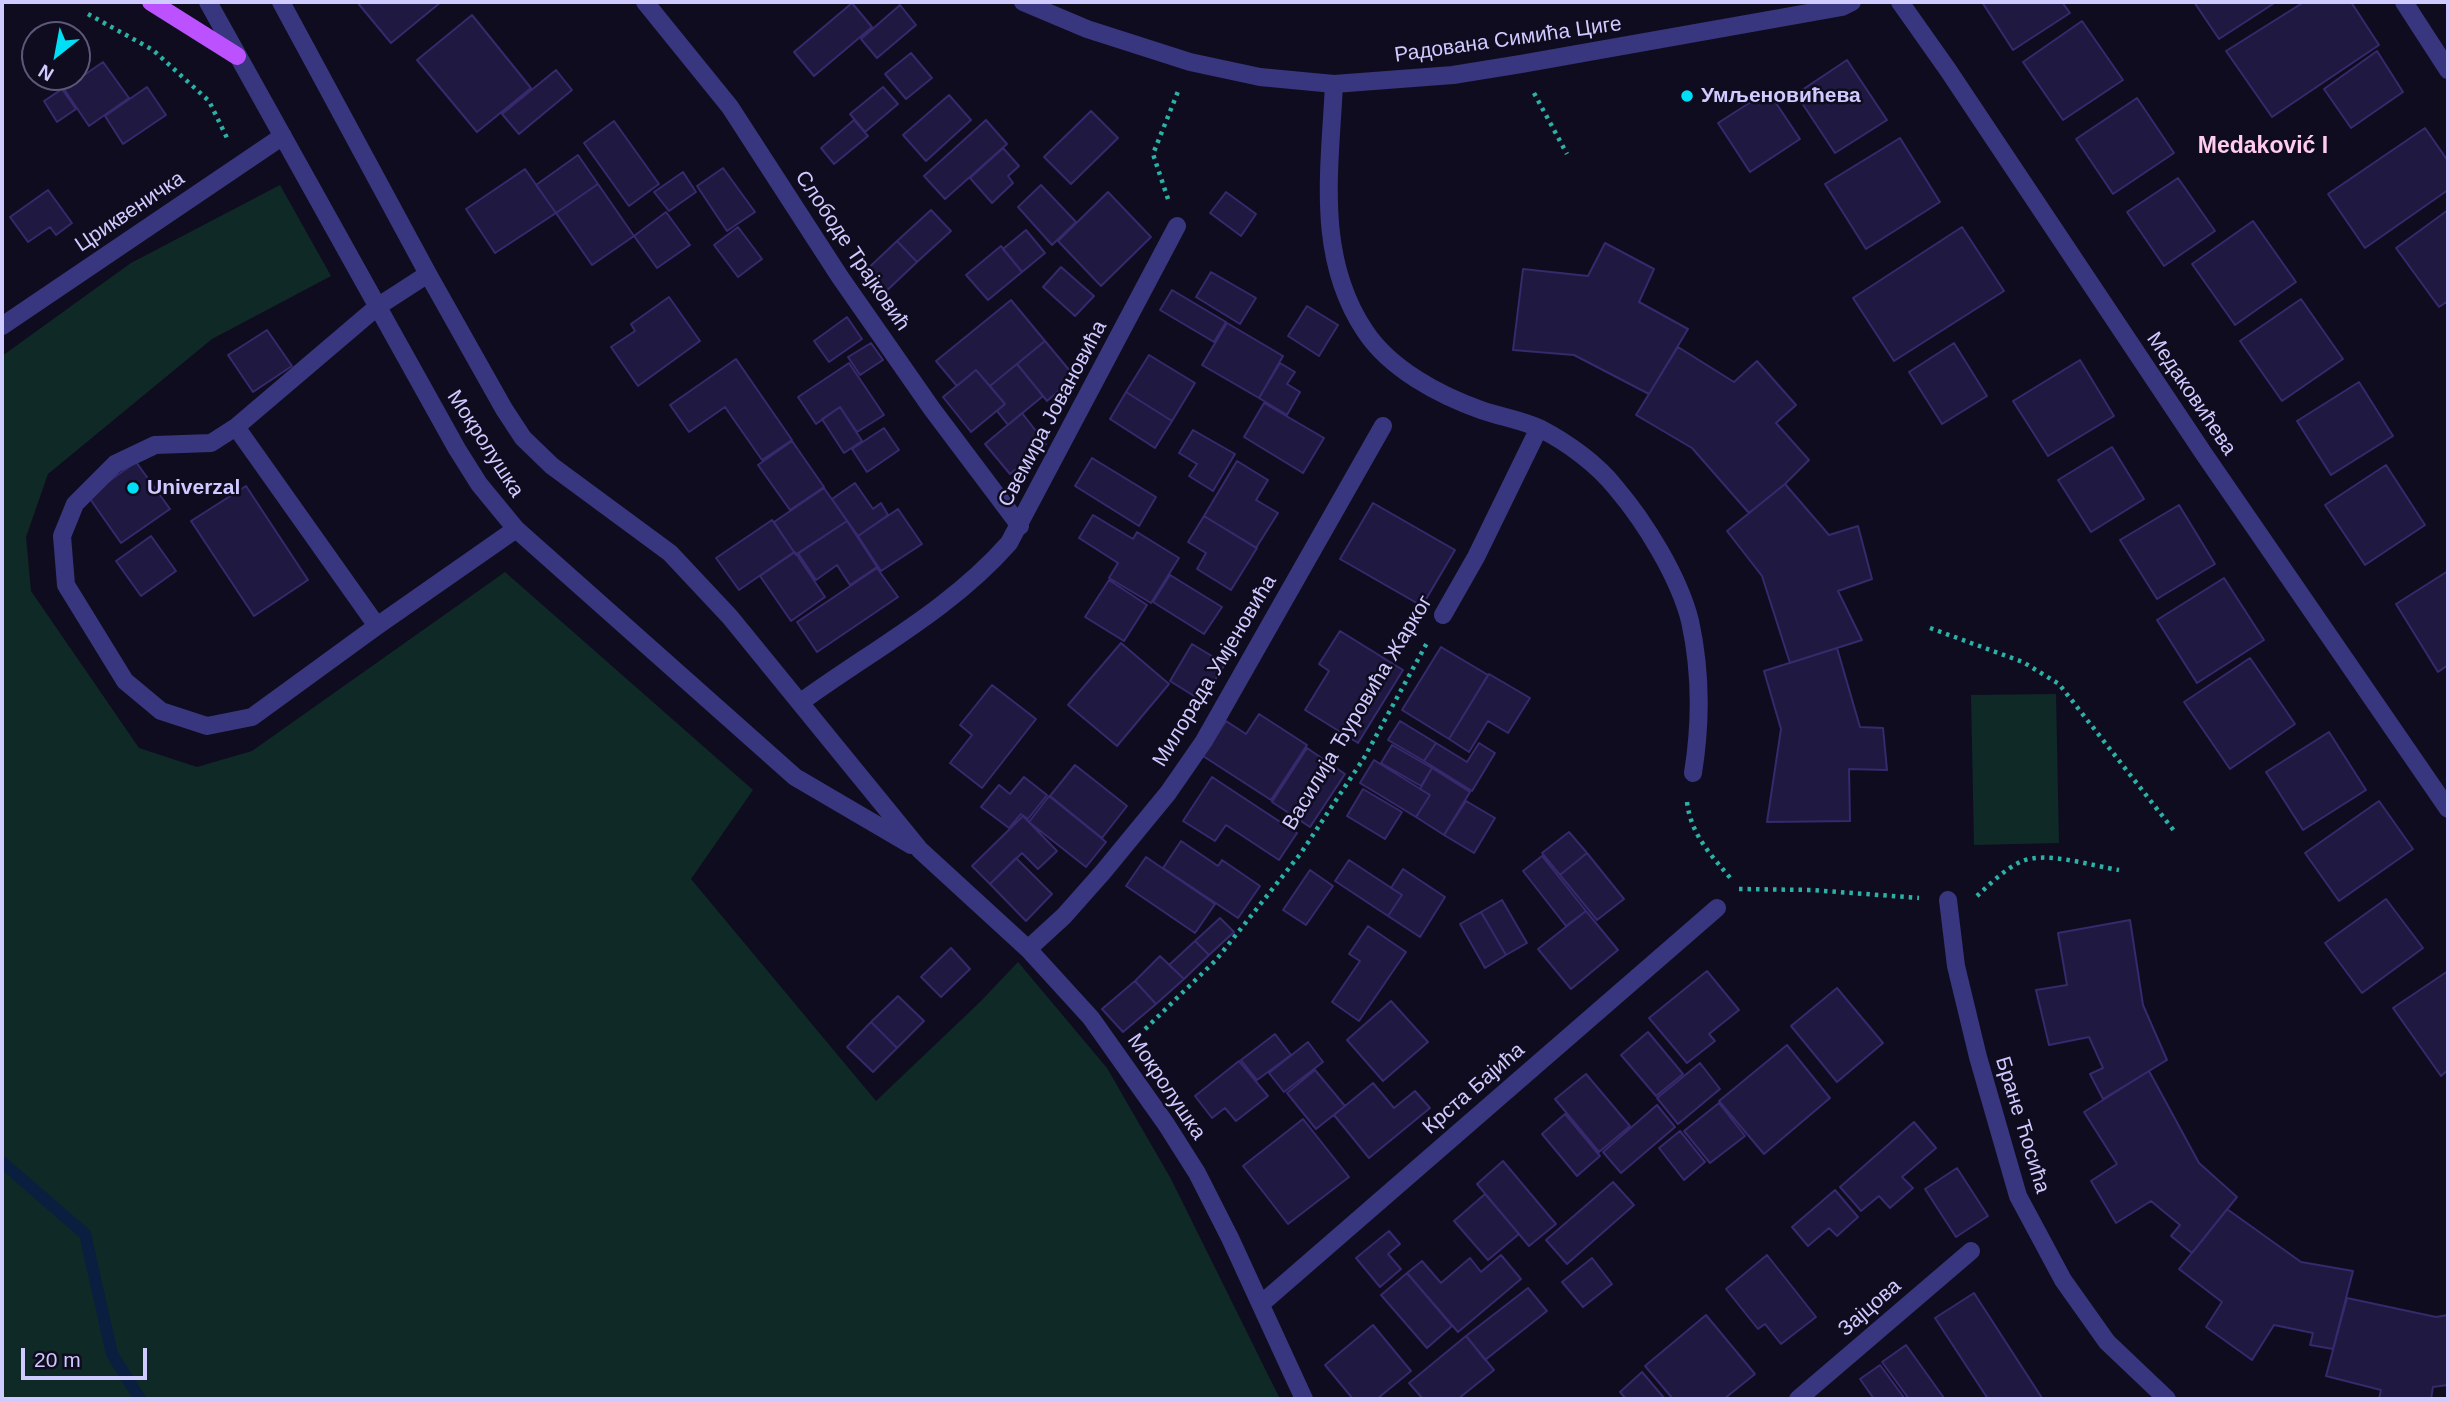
<!DOCTYPE html>
<html>
<head>
<meta charset="utf-8">
<style>
	body { margin:0 }
	#map { position:relative; width:2450px; height:1401px; overflow:hidden; background:#0f0c1f; font-family:Arial,sans-serif }
	canvas { display:block }
	.frame { position:absolute; inset:0; border:4px solid #cfcaff; pointer-events:none }
	.north { position:absolute; left:21px; top:21px; width:70px; height:70px; box-sizing:border-box; background:#0f0c1f; border:2px solid #5c5879; border-radius:50%; rotate:211deg; font-size:19px; font-weight:700; line-height:28px; text-align:center; color:#cfcaff }
	.north::after { content:''; display:block; margin:auto; width:24px; height:32px; background:#00dff5; clip-path:polygon(50% 0,100% 100%,50% 72%,0 100%) }
	.scale { position:absolute; left:21px; top:1348px; width:126px; height:32px; box-sizing:border-box; border:4px solid #cfcaff; border-top:0; padding-left:9px; font-size:21px; line-height:24px; white-space:nowrap; color:#cfcaff; -webkit-text-stroke:5px #0f0c1f; paint-order:stroke }
</style>
</head>
<body>
<div id="map">
<canvas width="2450" height="1401"></canvas>
<div class="frame"></div>
<div class="north">N</div>
<div class="scale">20 m</div>
</div>
<script>
const c = document.querySelector('canvas').getContext('2d');
c.lineJoin = 'round';
function fillPath(path, color) { c.fillStyle = color; c.fill(path, 'evenodd'); }
function strokePath(path, color, width, dash) { c.strokeStyle = color; c.lineWidth = width; c.lineCap = dash ? 'butt' : 'round'; c.setLineDash(dash || []); c.stroke(path); }
function drawText(font, color, halo, rows, align = 'center') {
  c.font = font + ' Arial,sans-serif'; c.lineWidth = 5; c.setLineDash([]); c.textBaseline = 'middle'; c.strokeStyle = halo; c.fillStyle = color; for (const [text, x, y, turn = 0] of rows) {
    c.save(); c.translate(x, y); c.rotate((+turn || 0) * Math.PI / 180); c.textAlign = isNaN(turn) ? turn : align; if (halo) c.strokeText(text, 0, 0); c.fillText(text, 0, 0); c.restore();
  }
}
fillPath(new Path2D(`
	M280,185L331,276L212,339L48,474L26,537L31,591L139,748L197,767L252,751L505,572L753,790L691,879L876,1101L981,1001L1018,962L1107,1068L1171,1179L1280,1399H2V356L131,263Z
	M2056,694L2059,843L1974,845L1971,695Z`), '#0f2927');
strokePath(new Path2D(`
	M2,1162L85,1234L112,1354L140,1399`), '#0a1e3f', 12);
const building = new Path2D(`
	M357,2H441L391,43Z
	M1982,2H2062L2070,13L2013,50Z
	M2194,2H2276L2219,39Z
	M2304,2H2351L2379,45L2272,117L2226,51Z
	M852,3L872,27L814,76L794,52Z
	M900,5L916,25L877,58L861,39Z
	M472,15L531,88L477,132L417,60Z
	M2082,21L2123,80L2063,120L2023,62Z
	M2377,51L2403,92L2351,128L2324,89Z
	M911,53L932,78L906,99L885,74Z
	M1847,60L1887,120L1835,153L1796,94Z
	M103,62L129,98L89,126L64,89Z
	M556,70L572,90L519,134L502,114Z
	M147,87L166,115L123,144L105,116Z
	M883,87L898,104L865,132L850,114Z
	M62,89L76,109L57,122L44,101Z
	M1768,91L1800,139L1750,172L1718,123Z
	M949,95L971,120L926,161L903,135Z
	M2137,98L2174,153L2113,194L2076,139Z
	M1091,111L1118,138L1071,184L1044,157Z
	M854,120L868,136L834,164L821,148Z
	M986,120L1007,144L945,199L924,176Z
	M614,121L659,184L629,206L584,143Z
	M2425,128L2448,161V190L2365,248L2328,194Z
	M1900,138L1940,202L1866,249L1825,184Z
	M1003,148L1019,166L1008,176L1013,183L992,203L970,178Z
	M578,155L598,184L556,213L536,185Z
	M723,168L755,212L727,231L697,186Z
	M525,169L556,213L495,253L466,209Z
	M683,172L696,192L669,211L654,192Z
	M2178,178L2215,231L2164,266L2127,212Z
	M598,184L634,236L592,265L556,213Z
	M1041,185L1076,222L1052,245L1018,207Z
	M48,190L72,223L56,235L50,227L28,242L10,217Z
	M1108,192L1151,237L1101,286L1058,241Z
	M1226,192L1256,214L1241,236L1210,213Z
	M931,210L951,231L917,262L897,241Z
	M2448,210V301L2439,307L2396,248Z
	M666,212L690,245L657,268L634,236Z
	M2253,221L2296,282L2235,325L2192,264Z
	M738,227L762,259L738,277L714,245Z
	M1962,227L2004,291L1894,361L1853,298Z
	M1026,230L1045,253L1022,272L1003,249Z
	M897,241L917,262L880,297L860,276Z
	M1605,243L1654,269L1639,302L1688,329L1649,394L1574,355L1513,350L1523,269L1588,276Z
	M1001,246L1022,272L988,300L966,275Z
	M1061,267L1094,296L1075,316L1043,287Z
	M1211,272L1256,298L1240,324L1196,297Z
	M1172,290L1226,322L1214,342L1160,310Z
	M669,297L700,341L638,386L611,347L635,331L631,324Z
	M2301,299L2343,359L2282,401L2240,341Z
	M1011,300L1045,341L990,386L976,370L957,386L936,361Z
	M1307,306L1338,325L1319,356L1288,336Z
	M847,317L862,339L829,362L814,341Z
	M1227,323L1283,356L1259,398L1202,365Z
	M267,330L292,366L253,392L228,355Z
	M1045,341L1075,377L1047,401L1017,364Z
	M871,343L883,360L860,375L848,357Z
	M1954,343L1987,396L1942,424L1909,372Z
	M1678,347L1734,382L1757,361L1796,405L1776,423L1809,460L1785,484L1749,513L1692,448L1636,415Z
	M1149,355L1195,383L1172,421L1126,392Z
	M736,359L792,440L762,460L725,407L689,432L670,405Z
	M2080,360L2114,416L2048,456L2013,401Z
	M849,363L884,415L857,432L840,407L816,424L798,397Z
	M1280,363L1295,372L1287,384L1300,392L1287,415L1259,398Z
	M1017,364L1043,396L1008,425L997,411L1005,404L990,386Z
	M976,370L1005,404L971,432L943,397Z
	M2359,382L2393,436L2331,475L2297,421Z
	M1126,392L1172,421L1155,448L1110,419Z
	M1264,403L1324,438L1303,473L1244,437Z
	M840,407L862,441L844,453L822,419Z
	M1022,413L1046,444L1010,474L985,444Z
	M884,428L899,450L867,472L852,449Z
	M1193,430L1235,454L1213,491L1189,476L1197,464L1179,453Z
	M792,441L824,487L790,510L758,465Z
	M2112,447L2144,499L2091,532L2058,480Z
	M1092,458L1156,497L1139,526L1075,486Z
	M1237,461L1268,480L1256,500L1278,513L1256,548L1204,516Z
	M136,462L170,509L121,543L88,496Z
	M2386,465L2425,525L2365,565L2325,505Z
	M855,483L873,509L881,503L888,515L858,536L832,499Z
	M1785,484L1829,535L1858,526L1872,579L1838,591L1862,640L1790,663L1762,576L1727,531Z
	M246,486L308,580L254,616L191,521Z
	M824,488L847,521L796,555L774,522Z
	M1373,503L1455,550L1422,606L1340,559Z
	M2179,505L2215,564L2157,599L2120,540Z
	M898,509L922,544L881,571L858,536Z
	M1093,515L1133,539L1137,532L1179,558L1151,603L1109,578L1118,563L1079,538Z
	M1204,516L1257,548L1231,590L1197,569L1206,553L1188,542Z
	M772,520L794,552L739,590L716,558Z
	M847,521L877,567L850,585L837,565L816,580L798,553Z
	M151,536L176,571L141,596L116,561Z
	M795,552L825,597L791,621L760,576Z
	M877,568L898,597L817,652L797,622Z
	M2448,571V665L2438,672L2396,604Z
	M1170,575L1222,607L1204,634L1153,602Z
	M2224,578L2264,640L2197,683L2157,620Z
	M1109,580L1147,605L1124,641L1085,617Z
	M1340,631L1403,670L1358,743L1305,710L1329,671L1319,664Z
	M1121,643L1169,684L1117,746L1068,705Z
	M1192,644L1225,664L1202,701L1170,681Z
	M1441,647L1488,675L1449,739L1402,710Z
	M1837,648L1860,727L1883,728L1887,770L1849,769L1850,821L1767,822L1781,729L1764,671Z
	M2250,658L2295,724L2230,769L2184,702Z
	M1489,674L1530,698L1508,733L1488,721L1469,752L1449,739Z
	M992,685L1036,719L982,788L950,763L972,735L960,725Z
	M1259,714L1307,745L1271,800L1203,756L1226,721L1246,734Z
	M1400,721L1436,743L1424,761L1388,740Z
	M2329,732L2366,790L2303,830L2266,772Z
	M1436,743L1467,762L1479,743L1495,753L1472,791L1424,761Z
	M1392,745L1432,768L1421,786L1381,763Z
	M1307,748L1345,774L1310,827L1272,802Z
	M1374,760L1430,795L1416,817L1360,783Z
	M1075,765L1127,806L1102,838L1050,796Z
	M1432,768L1470,792L1444,835L1416,817L1430,795L1420,789Z
	M1024,777L1047,795L1028,819L1021,814L1009,828L981,807L999,785L1010,794Z
	M1212,777L1297,833L1279,860L1226,825L1215,841L1183,821Z
	M1363,789L1402,812L1385,839L1347,816Z
	M1049,796L1106,842L1086,867L1029,822Z
	M1466,801L1495,818L1474,853L1444,835Z
	M2379,801L2413,849L2339,901L2305,853Z
	M1023,816L1057,851L1038,869L1022,853L990,884L972,866Z
	M1569,832L1587,853L1560,875L1542,853Z
	M1181,841L1218,866L1222,860L1260,886L1238,918L1163,868Z
	M1587,853L1624,899L1597,920L1560,875Z
	M1542,856L1586,911L1566,926L1523,871Z
	M1146,857L1215,904L1195,933L1126,886Z
	M1016,858L1052,894L1026,921L990,884Z
	M1349,860L1402,895L1388,916L1335,881Z
	M1403,869L1445,897L1420,937L1388,916L1402,895L1391,888Z
	M1310,870L1333,886L1306,925L1283,910Z
	M2386,899L2423,948L2362,993L2325,943Z
	M1502,900L1527,943L1506,955L1481,912Z
	M1586,911L1618,950L1571,989L1538,949Z
	M1481,912L1506,955L1485,968L1460,924Z
	M1220,918L1234,932L1209,955L1195,941Z
	M2130,920L2143,1005L2167,1060L2103,1099L2090,1074L2103,1068L2089,1037L2049,1045L2036,990L2067,985L2058,933Z
	M1368,926L1406,952L1359,1021L1332,1002L1360,961L1349,954Z
	M1195,941L1209,955L1184,979L1169,965Z
	M951,948L970,969L941,997L921,977Z
	M1160,956L1184,979L1156,1004L1135,981Z
	M1707,971L1739,1010L1709,1034L1715,1041L1687,1063L1649,1018Z
	M2448,971V1070L2441,1076L2393,1008Z
	M1135,981L1156,1004L1123,1032L1102,1009Z
	M1837,988L1883,1043L1837,1082L1791,1026Z
	M898,996L924,1021L897,1048L871,1022Z
	M1391,1001L1428,1042L1383,1081L1347,1040Z
	M871,1022L897,1048L873,1072L847,1047Z
	M1648,1032L1683,1074L1656,1096L1621,1055Z
	M1275,1034L1291,1055L1257,1080L1241,1060Z
	M1308,1042L1323,1062L1284,1092L1269,1073Z
	M1787,1045L1830,1098L1764,1154L1719,1101Z
	M1239,1061L1268,1096L1236,1121L1225,1108L1212,1118L1195,1096Z
	M1700,1063L1720,1089L1678,1124L1657,1098Z
	M1315,1070L1345,1106L1316,1129L1287,1093Z
	M2149,1071L2199,1163L2237,1197L2192,1253L2171,1236L2180,1225L2151,1201L2116,1223L2091,1181L2117,1164L2084,1112Z
	M1586,1074L1630,1126L1599,1152L1555,1099Z
	M1373,1083L1394,1108L1415,1091L1430,1108L1369,1158L1334,1115Z
	M1719,1103L1745,1136L1710,1163L1684,1131Z
	M1657,1105L1675,1127L1621,1173L1603,1152Z
	M1565,1114L1600,1156L1577,1176L1542,1134Z
	M1303,1119L1349,1177L1288,1224L1243,1166Z
	M1914,1122L1936,1148L1902,1177L1913,1188L1890,1208L1879,1196L1861,1211L1840,1187Z
	M1680,1131L1705,1162L1684,1180L1659,1148Z
	M1503,1161L1556,1224L1529,1246L1477,1184Z
	M1957,1168L1988,1216L1956,1237L1925,1189Z
	M1613,1182L1634,1205L1567,1264L1546,1240Z
	M1835,1190L1858,1217L1837,1236L1829,1228L1808,1246L1792,1227Z
	M1485,1194L1519,1234L1488,1260L1454,1221Z
	M2227,1209L2301,1262L2353,1271L2333,1349L2310,1345L2313,1333L2274,1325L2252,1360L2206,1327L2222,1302L2179,1269Z
	M1389,1231L1400,1244L1388,1254L1401,1269L1380,1287L1356,1258Z
	M1501,1255L1521,1279L1458,1332L1407,1273L1422,1261L1441,1283L1470,1258L1481,1272Z
	M1767,1255L1816,1317L1781,1344L1765,1324L1758,1329L1726,1289Z
	M1592,1258L1612,1284L1583,1307L1562,1282Z
	M1407,1273L1452,1326L1427,1348L1381,1295Z
	M1528,1288L1547,1311L1485,1360L1466,1336Z
	M1974,1293L2042,1398L1988,1399L1935,1318Z
	M2347,1298L2436,1317L2448,1315V1385L2433,1387L2431,1399H2379L2381,1390L2326,1376Z
	M1706,1315L1755,1374L1724,1399H1673L1645,1366Z
	M1373,1325L1411,1371L1377,1399H1353L1325,1365Z
	M1466,1336L1494,1370L1458,1399H1423L1409,1383Z
	M1906,1345L1944,1398L1942,1399H1909L1882,1362Z
	M1880,1365L1905,1399H1874L1860,1379Z
	M1642,1372L1665,1399H1626L1620,1392Z`);
fillPath(building, '#1f1840');
strokePath(building, '#36296c', 2);
strokePath(new Path2D(`
	M88,14L153,50L209,101L227,138
	M1534,93L1567,154
	M1168,199L1153,154L1179,89
	M1930,628L2023,662L2059,684L2175,832
	M1687,802C1691,835 1711,855 1732,880
	M1739,889L1812,890L1919,898
	M1977,896C1990,884 2004,870 2020,862C2045,850 2092,866 2119,870
	M1139,1035L1216,960L1301,853L1364,758L1428,641`), '#2cb1a7', 4.5, [3.5, 5]);
strokePath(new Path2D(`
	M208,2L457,449L479,484L516,529L795,777L911,845
	M281,2L428,274L504,409L523,438L552,466L670,553L730,617L920,850L1028,949L1091,1018L1166,1124L1197,1173L1230,1238L1304,1399
	M645,2L730,107L840,277L932,409L1020,526
	M1023,2L1087,29L1190,62L1260,77L1334,84L1453,75L1521,64L1842,7L1852,2
	M1900,2L1948,70L2204,454L2448,809
	M2404,2L2448,70
	M1334,84C1330,169 1315,256 1365,331C1390,369 1439,395 1481,410C1501,417 1522,420 1541,429C1568,443 1597,464 1616,488C1645,522 1679,577 1690,621C1701,671 1701,723 1693,773
	M428,274L377,307L236,427L211,443L155,445L115,464L75,504L62,536L66,585L125,681L161,711L207,726L252,717L377,626L516,529
	M2,326L283,136
	M236,427L377,626
	M1443,615L1476,557L1539,428
	M801,702C871,651 951,609 1009,543L1177,226
	M1948,900L1956,966L1978,1057L2018,1196L2063,1280L2107,1342L2167,1399
	M1028,949L1064,916L1103,872L1168,793L1204,741L1383,426
	M1261,1304L1717,908
	M1798,1399L1971,1251`), '#38367e', 18);
strokePath(new Path2D(`
	M151,2L237,56`), '#bc51ff', 18);
for (const [x, y, r, color] of [
	[1687,96,7,"#00dff5"],
	[133,488,7,"#00dff5"]
]) { const dot = new Path2D(); dot.arc(x, y, r, 0, 2 * Math.PI); c.fillStyle = color; c.fill(dot); strokePath(dot, '#0f0c1f', 2.5); }
drawText('21px', '#cfcaff', '#0f0c1f', [
	["Радована Симића Циге",1508,40,-8],
	["Цриквеничка",130,212,-34],
	["Слободе Трајковић",852,251,56],
	["Медаковићева",2191,394,56],
	["Свемира Јовановића",1053,414,-62],
	["Мокролушка",485,444,57],
	["Милорада Умјеновића",1215,671,-59],
	["Василија Ђуровића Жарког",1358,713,-59],
	["Мокролушка",1166,1087,56],
	["Крста Бајића",1474,1089,-41],
	["Бране Ћосића",2022,1125,73],
	["Зајцова",1870,1308,-41]
]);
drawText('bold 21px', '#cfcaff', '#0f0c1f', [
	["Умљеновићева",1701,96],
	["Univerzal",147,488]
], 'left');
drawText('bold 23px', '#ffcced', '#0f0c1f', [
	["Medaković I",2263,147]
]);
</script>
</body>
</html>
